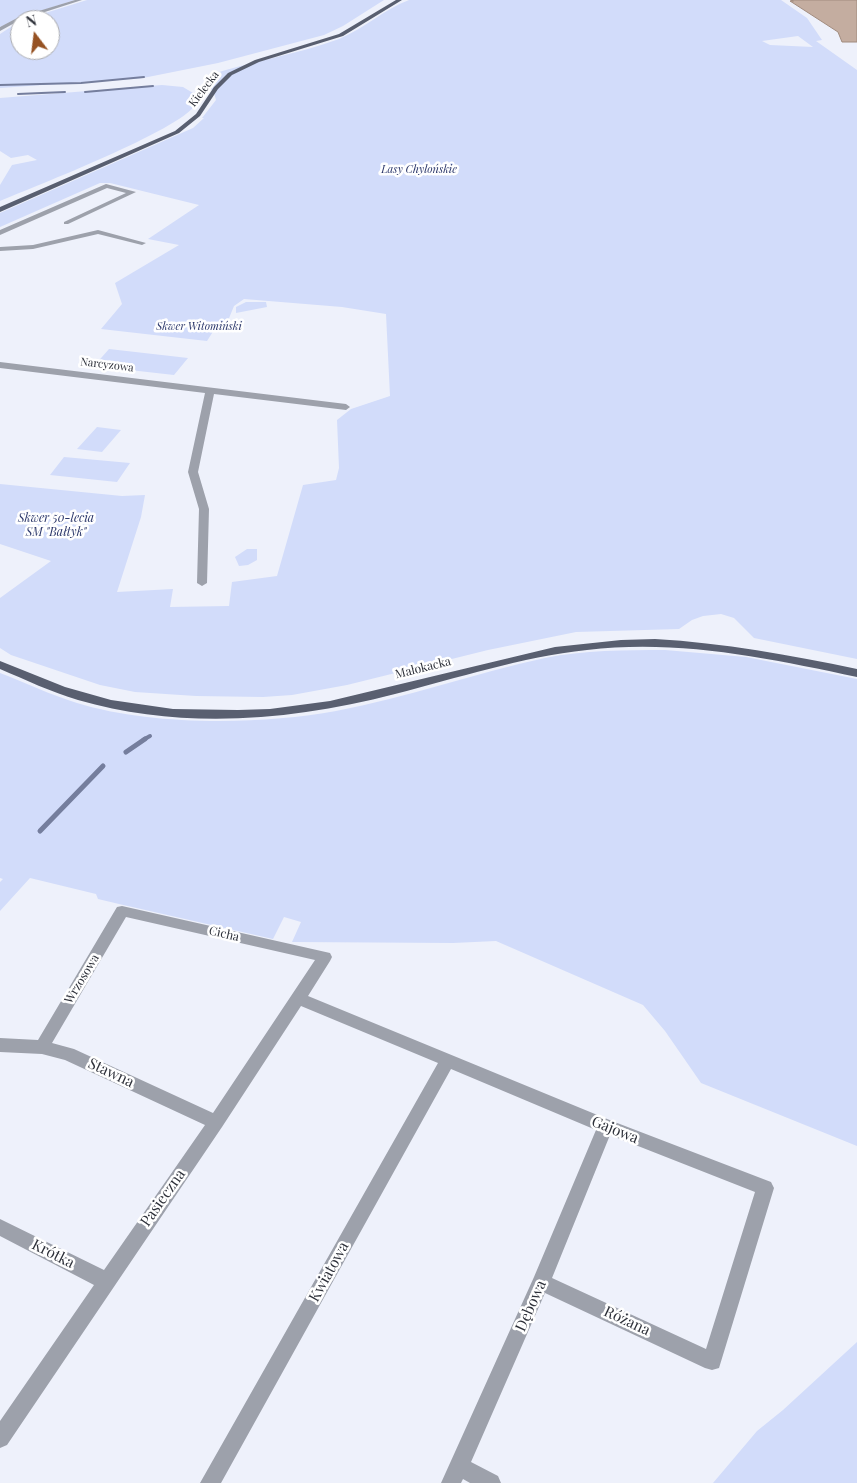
<!DOCTYPE html>
<html>
<head>
<meta charset="utf-8">
<style>
	body { margin:0 }
	#map { position:relative; width:857px; height:1483px; overflow:hidden; background:#eef1fb; font-family:"Playfair Display",serif }
	canvas { display:block }
	.north { position:absolute; left:10px; top:10px; width:50px; height:50px; box-sizing:border-box; background:#fff; border:1px solid #abacb0; border-radius:50%; rotate:345deg; font-size:14px; font-weight:700; line-height:20px; text-align:center; color:#2d3039 }
	.north::after { content:''; display:block; margin:auto; width:18px; height:22px; background:#965223; clip-path:polygon(50% 0,100% 100%,50% 72%,0 100%) }
</style>
</head>
<body>
<div id="map">
<canvas width="857" height="1483"></canvas>
<div class="north">N</div>
</div>
<script>
const c = document.querySelector('canvas').getContext('2d');
c.lineJoin = 'round';
function fillPath(path, color) { c.fillStyle = color; c.fill(path, 'evenodd'); }
function strokePath(path, color, width, dash) { c.strokeStyle = color; c.lineWidth = width; c.lineCap = dash ? 'butt' : 'round'; c.setLineDash(dash || []); c.stroke(path); }
function drawText(font, color, halo, rows, align = 'center') {
  c.font = font + ' "Playfair Display",serif'; c.lineWidth = 5; c.setLineDash([]); c.textBaseline = 'middle'; c.strokeStyle = halo; c.fillStyle = color; for (const [text, x, y, turn = 0] of rows) {
    c.save(); c.translate(x, y); c.rotate((+turn || 0) * Math.PI / 180); c.textAlign = isNaN(turn) ? turn : align; if (halo) c.strokeText(text, 0, 0); c.fillText(text, 0, 0); c.restore();
  }
}
fillPath(new Path2D(`
	M0,0H75L18,18L0,27Z
	M87,0H384L343,26L324,35L218,63L143,78L0,88V34L20,21V50H50V20H23Z
	M409,0H781L807,18L822,40L816,41L857,70V659L754,638L734,618L721,614L703,616L692,620L679,629L576,632L488,650L347,685L292,695L263,697L196,696L135,692L100,685L11,655L0,648V598L51,561L0,544V484L122,496L145,495L141,517L117,592L173,589L170,607L229,606L232,582L277,576L303,485L336,480L339,468L337,420L351,409L390,396L386,314L342,307L244,299L234,306L225,328L214,330L207,341L101,329L122,304L115,283L179,245L148,239L199,205L110,183H100L0,227V213L193,128L204,118H202L216,100L214,93L204,79L207,76C250,61 296,55 339,39C365,28 383,10 409,0ZM798,36L813,47L770,45L762,41Z
	M162,85L183,87L193,93L195,105C180,130 36,186 0,201V185L12,165L37,160L28,155L11,158L0,151V98Z
	M246,302H266L267,307L236,313V307Z
	M109,349L188,358L174,375L94,366Z
	M97,427L121,430L102,452L77,449Z
	M64,457L130,463L117,482L50,475Z
	M247,549H257V560L248,565L239,566L235,557Z
	M665,650L746,657L857,679V1146L701,1083L665,1031L643,1005L496,941L453,943L292,942L301,922L284,917L273,939L119,904L98,899L96,894L30,878L0,911V882L3,879L0,878V673C26,683 51,695 77,703C152,726 260,725 336,711C406,698 475,673 545,658C584,650 625,650 665,650Z
	M857,1342V1483H713L757,1431L783,1410Z`), '#d2dcfa');
strokePath(new Path2D(`
	M0,85L81,83L144,77
	M85,92L153,86
	M18,94L65,92`), '#757e9d', 2);
strokePath(new Path2D(`
	M143,740L150,736`), '#757e9d', 4);
strokePath(new Path2D(`
	M126,752L145,739
	M40,831L103,766`), '#757e9d', 5);
const building = new Path2D(`
	M791,0H857V42H842L838,32L790,1H793Z`);
fillPath(building, '#c4ada0');
strokePath(building, '#a18b7e', 1);
fillPath(new Path2D(`
	M75,0H82L20,20L0,31V27L19,17Z
	M106,184L136,192L68,224H64V222L126,193L107,188L0,235V230Z
	M98,230L146,243L142,245L98,234L33,249L0,251V247L33,245Z
	M0,362L346,404L350,407L346,410L214,394L198,472L209,509L207,583L202,586L197,583L199,509L188,472L205,393L0,368Z
	M122,906L330,953L332,957L330,961L308,996L612,1121L771,1182L774,1188L719,1368L712,1370L705,1368L545,1293L471,1462L498,1476L501,1483H470L463,1479L461,1483H441L534,1277L596,1130L451,1069L221,1483H200L438,1063L301,1006L222,1127L7,1445L0,1448V1421L94,1285L0,1236V1219L104,1270L205,1125L65,1060L42,1054L0,1052V1038L38,1040L117,907ZM126,917L315,960L213,1113L74,1049L52,1043ZM610,1135L755,1192L706,1349L552,1278Z`), '#9da1ab');
fillPath(new Path2D(`
	M396,0H402L343,36L259,62L232,75L218,89L200,116L179,133L0,212V207L175,131L196,114L214,87L228,73L255,60L339,34Z
	M655,639C724,643 790,655 857,669V677C768,658 678,639 587,650C521,657 458,678 395,694C291,721 182,730 78,700C51,692 26,680 0,669V661L65,687L111,700L173,709L238,710L270,709L330,701L555,647L621,640Z`), '#595f70');
drawText('11px', '#2d3039', '#fff', [
	["Kielecka",204,89,-53],
	["Narcyzowa",107,365,7]
]);
drawText('italic 11px', '#2b376a', '#fff', [
	["Lasy Chylońskie",419,170],
	["Skwer Witomiński",199,327]
]);
drawText('italic 12px', '#2b376a', '#fff', [
	["Skwer 50-lecia",56,518],
	["SM \"Bałtyk\"",56,532]
]);
drawText('12px', '#2d3039', '#fff', [
	["Małokacka",423,668,-14],
	["Cicha",224,934,13],
	["Wrzosowa",82,979,-59]
]);
drawText('15px', '#2d3039', '#fff', [
	["Stawna",111,1073,25],
	["Gajowa",615,1130,22],
	["Pasieczna",163,1198,-55],
	["Krótka",53,1254,27],
	["Kwiatowa",329,1272,-61],
	["Dębowa",531,1306,-66],
	["Różana",627,1321,25]
]);
</script>
</body>
</html>
